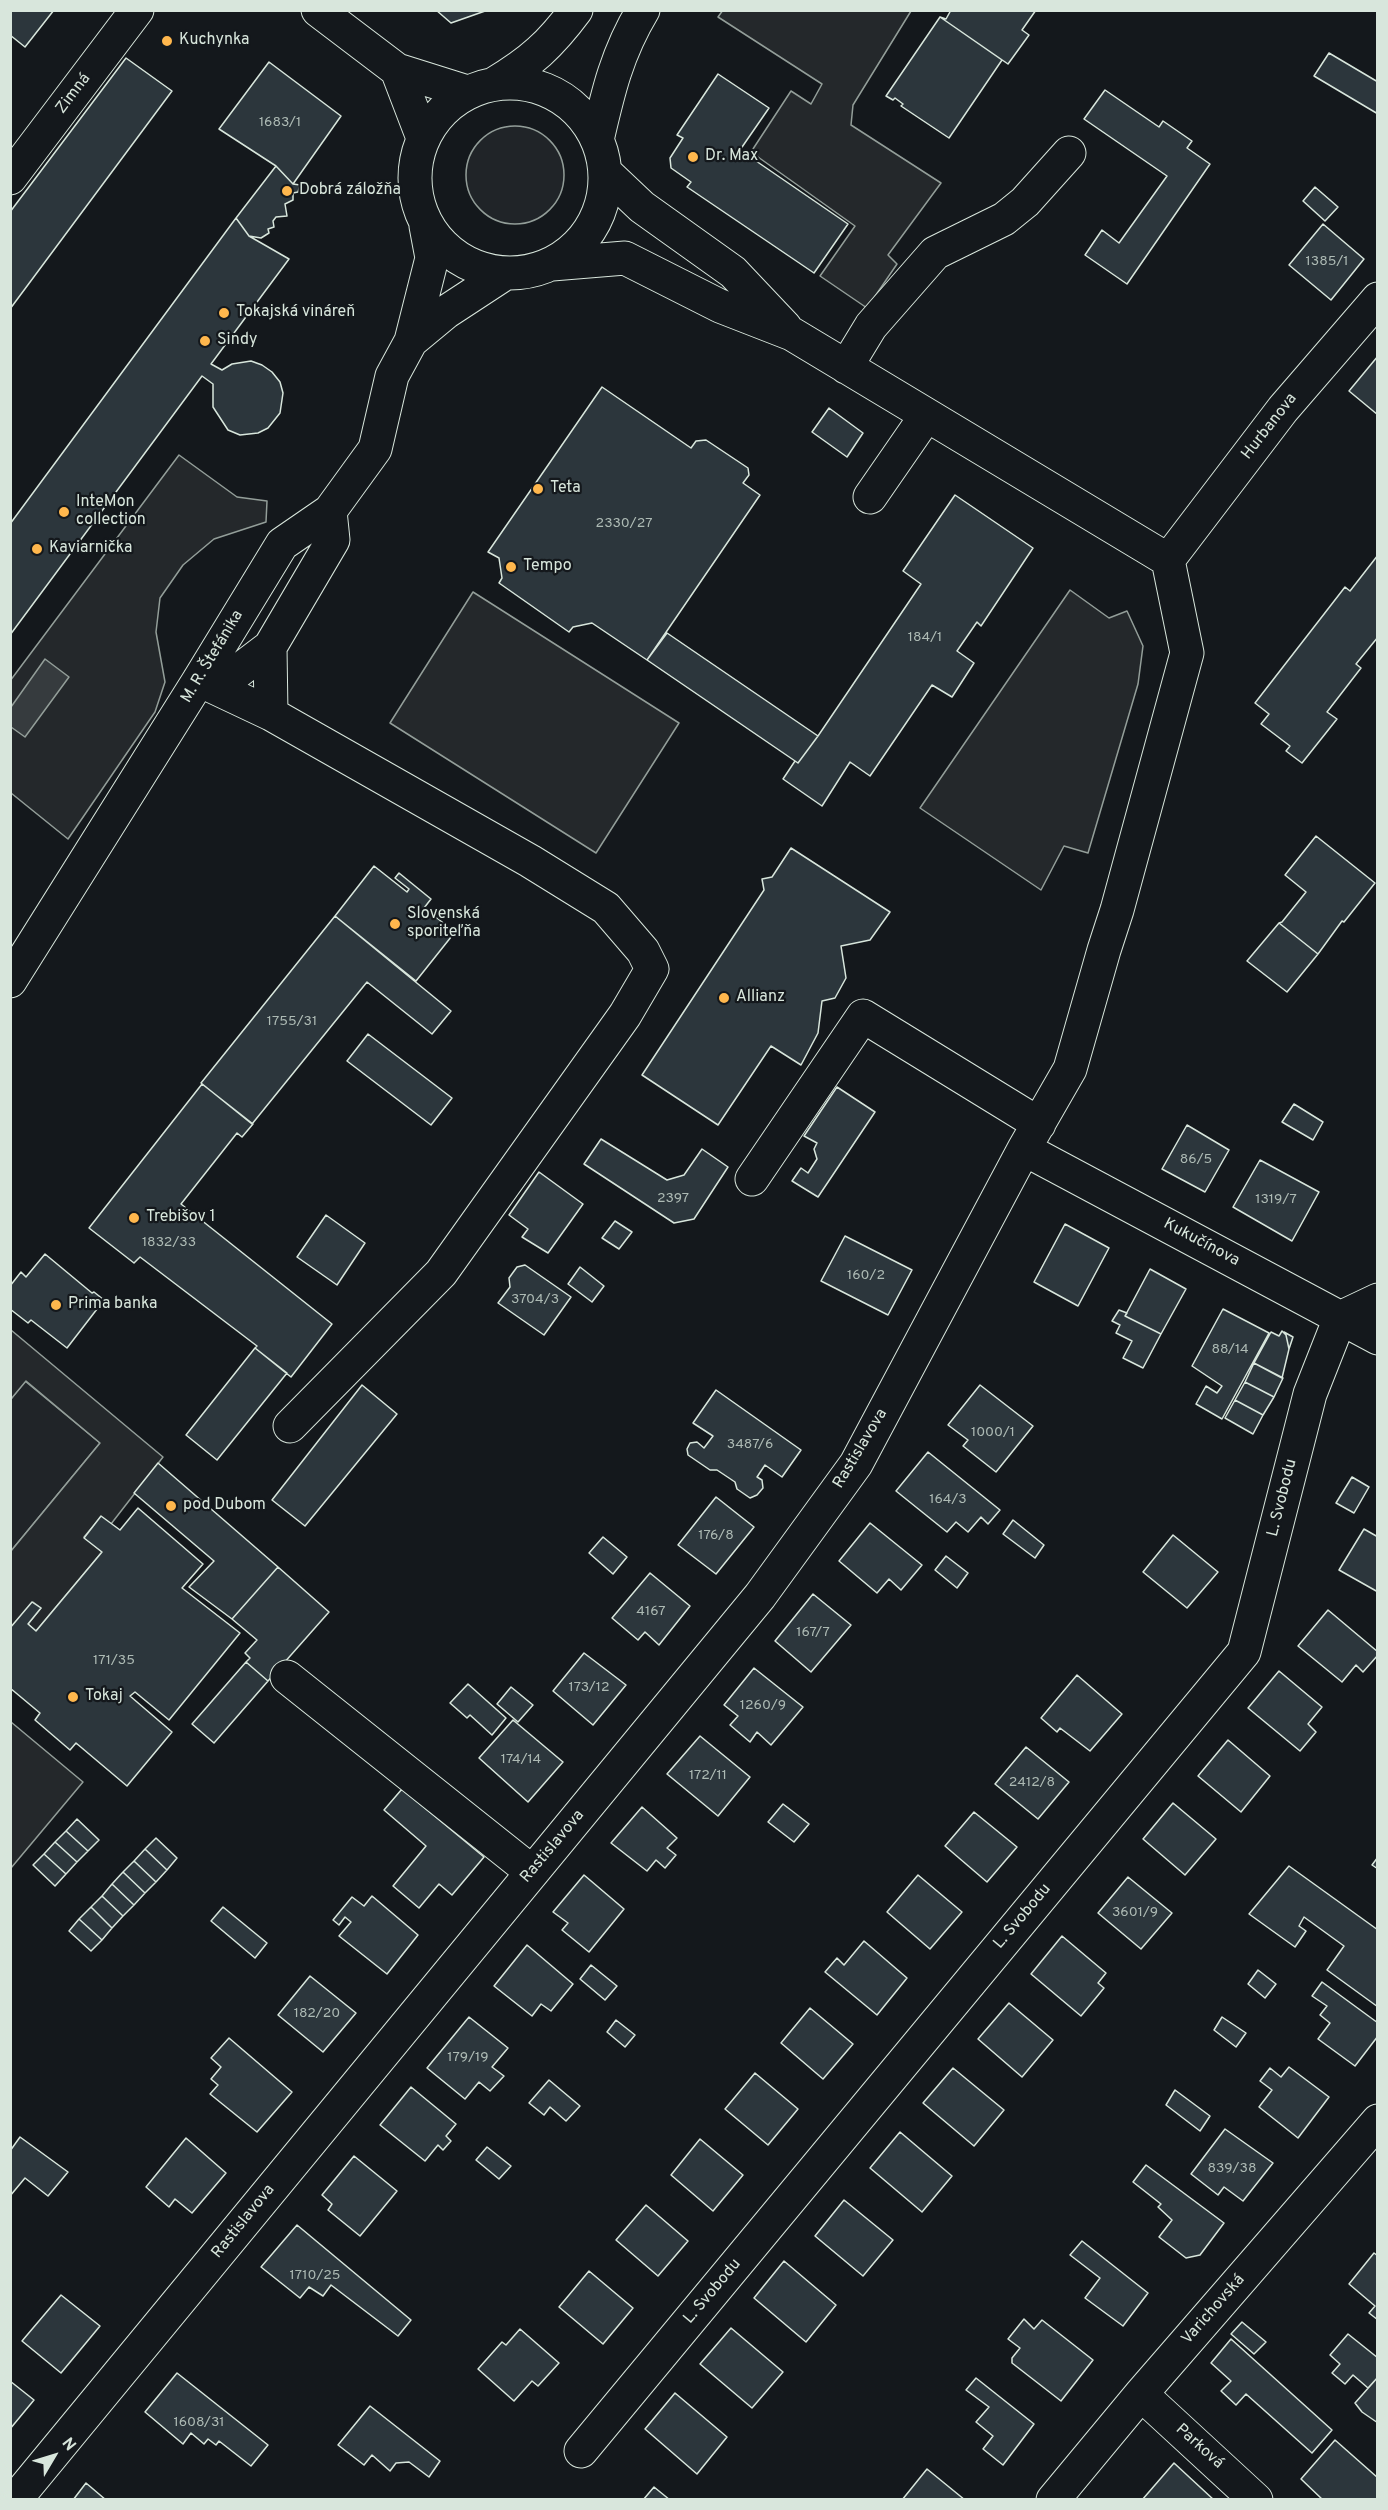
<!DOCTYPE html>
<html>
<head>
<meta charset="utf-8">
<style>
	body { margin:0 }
	#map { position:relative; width:1388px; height:2510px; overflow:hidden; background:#14181c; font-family:Overpass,sans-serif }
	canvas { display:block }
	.frame { position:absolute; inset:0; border:12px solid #d8e6dc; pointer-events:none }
	.north { position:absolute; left:24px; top:2426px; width:60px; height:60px; -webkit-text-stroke:4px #14181c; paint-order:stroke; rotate:52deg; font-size:16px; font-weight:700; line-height:24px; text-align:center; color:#d8e6dc }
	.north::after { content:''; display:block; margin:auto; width:21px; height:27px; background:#d8e6dc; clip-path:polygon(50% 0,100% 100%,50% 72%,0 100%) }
</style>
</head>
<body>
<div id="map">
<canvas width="1388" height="2510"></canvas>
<div class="frame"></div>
<div class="north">N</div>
</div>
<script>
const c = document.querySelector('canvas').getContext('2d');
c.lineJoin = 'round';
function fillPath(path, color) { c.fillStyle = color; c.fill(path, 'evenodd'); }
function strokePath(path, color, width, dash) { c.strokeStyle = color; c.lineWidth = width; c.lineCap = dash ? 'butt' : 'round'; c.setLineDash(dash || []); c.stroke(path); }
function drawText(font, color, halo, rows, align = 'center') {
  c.font = font + ' Overpass,sans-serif'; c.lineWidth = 4.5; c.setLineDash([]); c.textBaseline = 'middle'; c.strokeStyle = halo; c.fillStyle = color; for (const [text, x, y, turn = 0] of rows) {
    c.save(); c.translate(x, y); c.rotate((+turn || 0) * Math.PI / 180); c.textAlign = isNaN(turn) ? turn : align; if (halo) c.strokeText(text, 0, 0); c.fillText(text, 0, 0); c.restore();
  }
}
const green = new Path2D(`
	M466 175a49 49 0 1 1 98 0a49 49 0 1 1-98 0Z
	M25,1381L100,1443L11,1551V1399Z`);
fillPath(green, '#202428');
strokePath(green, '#939e99', 1.5);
const parking = new Path2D(`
	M723,10L911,11L853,105L851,125L941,183L888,255L897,264L867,308L820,276L855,226L751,152L791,91L811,104L822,84L718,17Z
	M179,455L237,497L267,501L266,522L214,539L183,565L160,598L156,632L165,682L155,712L68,839L11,793L10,681Z
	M1070,590L1109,618L1127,611L1143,646L1138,684L1088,853L1064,846L1041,890L920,808Z
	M473,592L679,723L596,853L390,723Z
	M11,1330L163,1457L111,1524L101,1517L84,1537L102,1552L36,1631L28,1624L41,1608L33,1602L11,1628V1551L100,1443L26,1381L11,1399Z
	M11,1722L83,1782L11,1868Z`);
fillPath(parking, '#24282b');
strokePath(parking, '#939e99', 1.5);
const water = new Path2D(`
	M45,659L69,677L25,737L11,727V707Z`);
fillPath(water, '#363b3e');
strokePath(water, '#939e99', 1.5);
const building = new Path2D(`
	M10,10H54L25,47L10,35Z
	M436,10H488L451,23Z
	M951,10H1036L1022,30L1029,35L1008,64L940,17L946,19Z
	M940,17L1002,60L949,138L901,106L903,104L895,98L893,100L886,96Z
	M1329,53L1378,82V114L1314,76Z
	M126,58L172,91L10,309V212Z
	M269,62L341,116L293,184L276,166L219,129Z
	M718,74L769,108L740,150L848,224L814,273L687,187L691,182L671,168L670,158L683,138L677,135Z
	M1105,90L1159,127L1163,121L1192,141L1187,148L1210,164L1127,284L1085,255L1102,230L1119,243L1167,176L1084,119Z
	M276,166L293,184L300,185L298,192L293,193V200L285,204L287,216L276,217L273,221L274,227L268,229L269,233L261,238L249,236L236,218Z
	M1315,187L1338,207L1325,221L1303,201Z
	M236,218L249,236L289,259L211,364L222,370L232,364L251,361L262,365L272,372L280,382L283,393L280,413L268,428L258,433L240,435L228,430L213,407V384L202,376L10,635V524Z
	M1323,224L1364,259L1331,300L1289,265Z
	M1378,356V415L1349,391Z
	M602,387L691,448L696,441L706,440L748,468L749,475L743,483L760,495L647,660L592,623L573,627L569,632L499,583L502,578L499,558L488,552Z
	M829,408L863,433L847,457L812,432Z
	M955,495L1033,548L981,626L977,622L957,651L974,663L952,697L932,685L870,776L850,762L822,806L783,779L795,761L798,763L818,736L921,584L903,571Z
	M1378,555V637L1356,664L1361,668L1327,712L1337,719L1302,763L1286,751L1290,746L1261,724L1269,714L1255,703L1345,587L1350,591Z
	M667,633L818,736L798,763L647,660Z
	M1316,836L1375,883L1344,922L1342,921L1318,954L1279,923L1282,922L1306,892L1285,875Z
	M791,848L890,912L870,940L841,946L846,978L835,998L822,1001L818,1033L801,1065L771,1046L718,1125L642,1075L764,890L762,879L772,877Z
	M374,866L407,892L409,889L395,878L399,873L431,899L424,908L455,932L416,981L335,916Z
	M335,916L451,1011L432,1034L367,982L252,1124L201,1083Z
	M1279,923L1318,954L1287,992L1247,961Z
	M368,1034L452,1098L431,1125L347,1061Z
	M202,1084L253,1124L242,1137L237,1133L181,1204L332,1324L291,1377L255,1348L257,1346L140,1257L134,1263L89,1228Z
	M837,1087L875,1112L818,1197L792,1181L801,1168L808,1173L817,1159L814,1149L817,1143L804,1136Z
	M1294,1104L1323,1122L1313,1140L1282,1122Z
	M1187,1125L1229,1150L1205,1192L1162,1169Z
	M601,1139L667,1180L684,1175L702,1149L728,1167L694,1219L674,1223L584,1164Z
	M1260,1160L1319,1192L1292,1241L1233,1207Z
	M539,1172L583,1204L548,1253L522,1237L528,1229L509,1215Z
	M326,1215L365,1243L337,1285L297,1257Z
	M615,1221L632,1232L619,1249L602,1238Z
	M1065,1224L1109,1248L1078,1306L1034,1282Z
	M845,1236L912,1270L888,1315L821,1281Z
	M45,1254L92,1293L94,1292L104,1300L67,1348L31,1320L28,1323L10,1309V1286L21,1272L26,1277Z
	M525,1265L571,1297L544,1335L498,1303L510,1287L509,1278L517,1267Z
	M580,1267L604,1286L592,1302L568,1284Z
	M1150,1269L1186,1289L1161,1334L1125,1316Z
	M1223,1309L1269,1333L1222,1419L1196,1404L1206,1386L1217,1393L1222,1386L1192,1366Z
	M1119,1310L1127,1313L1125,1316L1161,1334L1143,1368L1123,1358L1132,1341L1116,1333L1120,1325L1112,1321Z
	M1282,1331L1286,1335L1289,1349L1282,1378L1254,1363L1271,1332L1279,1336Z
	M1284,1332L1293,1337L1289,1349L1286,1335Z
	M255,1348L287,1373L217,1460L186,1435Z
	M1254,1363L1283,1378L1274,1397L1245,1382Z
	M1245,1382L1274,1397L1263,1415L1235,1400Z
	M362,1385L397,1414L305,1526L272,1500Z
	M980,1385L1033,1426L996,1472L963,1446L968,1440L948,1425Z
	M716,1390L801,1450L782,1477L765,1465L757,1477L762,1480L763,1488L757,1495L750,1498L737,1489L735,1482L717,1470H710L688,1455L687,1449L690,1443L697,1442L704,1448L713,1436L693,1423Z
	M1235,1400L1263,1415L1253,1434L1225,1418Z
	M928,1452L1000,1510L988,1524L981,1517L968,1532L956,1522L947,1532L896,1491Z
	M158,1463L278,1567L232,1619L189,1587L214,1561L134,1493Z
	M1352,1477L1369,1487L1354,1513L1336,1503Z
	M716,1497L754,1527L716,1574L678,1545Z
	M138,1508L203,1564L182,1588L240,1633L169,1720L135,1692L130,1696L172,1732L127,1786L76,1743L70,1750L35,1720L40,1713L10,1688V1628L32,1602L41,1608L28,1624L36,1631L102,1552L84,1538L101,1516L120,1530Z
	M1013,1520L1044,1545L1035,1558L1003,1534Z
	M870,1523L922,1565L901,1590L889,1579L877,1593L839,1561Z
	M1364,1529L1378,1537V1592L1339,1570Z
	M1173,1535L1218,1572L1187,1608L1143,1572Z
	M603,1537L627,1557L613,1574L589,1553Z
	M946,1556L968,1573L957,1588L935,1570Z
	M278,1567L329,1612L268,1681L246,1662L250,1658L245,1653L257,1640L232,1619Z
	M650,1573L690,1606L659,1645L645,1632L638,1640L612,1618Z
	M813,1594L851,1625L811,1672L775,1641Z
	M1328,1610L1378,1652V1655L1363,1672L1356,1665L1342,1682L1298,1646Z
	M584,1653L626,1685L593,1725L553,1691Z
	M246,1662L268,1681L214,1743L192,1724Z
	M754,1668L803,1707L771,1745L757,1732L750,1742L730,1725L738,1716L724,1705Z
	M1279,1671L1322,1707L1308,1724L1316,1732L1300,1751L1248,1708Z
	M1077,1675L1122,1714L1090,1751L1060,1728L1057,1732L1041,1718Z
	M468,1684L506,1718L492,1735L470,1715L467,1718L450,1703Z
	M511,1687L533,1705L518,1722L497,1704Z
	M513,1720L563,1762L528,1802L479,1758Z
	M700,1736L750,1777L718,1816L667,1774Z
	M1228,1740L1270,1776L1241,1812L1198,1776Z
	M1026,1747L1069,1782L1038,1819L995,1784Z
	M402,1789L484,1857L452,1895L439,1884L419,1908L393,1886L426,1846L384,1810Z
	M1173,1803L1216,1839L1185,1875L1143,1839Z
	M783,1804L809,1824L794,1842L768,1822Z
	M642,1807L677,1838L667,1848L676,1855L665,1868L656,1860L647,1871L611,1843Z
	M974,1812L1017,1847L987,1882L945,1846Z
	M77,1819L99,1840L88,1851L66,1831Z
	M66,1831L88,1851L77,1862L55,1842Z
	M156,1838L177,1858L167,1870L145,1849Z
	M55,1842L77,1862L66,1874L44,1854Z
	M145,1849L167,1870L156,1882L134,1861Z
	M44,1854L66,1874L55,1886L33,1865Z
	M1378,1857V1869L1372,1865Z
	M134,1861L156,1882L145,1893L123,1872Z
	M1289,1866L1378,1930V2007L1327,1970L1344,1946L1304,1917L1299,1926L1306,1931L1295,1947L1249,1914Z
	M123,1872L145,1893L134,1905L112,1884Z
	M584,1875L624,1909L589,1952L562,1930L568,1923L553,1912Z
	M918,1875L962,1912L930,1949L887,1912Z
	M1128,1877L1172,1913L1141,1949L1098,1913Z
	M112,1884L134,1905L123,1916L102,1896Z
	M102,1896L123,1916L112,1928L91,1907Z
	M372,1896L418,1935L387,1974L339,1936L351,1922L345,1917L339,1925L333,1920L352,1897L364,1906Z
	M91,1907L112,1928L102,1940L79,1919Z
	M223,1907L267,1943L255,1958L211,1921Z
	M79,1919L102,1940L91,1951L69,1931Z
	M1062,1936L1106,1973L1098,1983L1104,1988L1081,2016L1031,1974Z
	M864,1941L907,1978L877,2015L825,1972L837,1958L844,1965Z
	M527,1945L573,1984L551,2011L541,2004L532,2016L494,1986Z
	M591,1965L617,1986L605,2000L580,1979Z
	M1258,1970L1276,1984L1265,1998L1248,1984Z
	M310,1976L356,2013L323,2052L278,2015Z
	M1322,1982L1378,2023V2036L1355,2066L1318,2039L1330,2023L1320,2015L1327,2006L1312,1996Z
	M1009,2003L1053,2040L1022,2077L978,2039Z
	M810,2008L853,2044L823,2079L781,2043Z
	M469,2017L508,2048L492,2067L504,2076L490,2091L479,2082L465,2099L427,2068Z
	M1222,2017L1246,2033L1236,2047L1214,2030Z
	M616,2020L635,2035L625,2047L607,2032Z
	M229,2038L292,2092L257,2132L210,2094L218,2085L211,2079L221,2067L211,2058Z
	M1289,2067L1329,2097L1298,2138L1259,2107L1272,2090L1260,2081L1270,2068L1281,2077Z
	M953,2068L1004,2110L974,2146L923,2103Z
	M755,2073L798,2109L768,2145L725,2109Z
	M549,2080L580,2106L566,2121L550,2107L544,2115L529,2103Z
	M411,2087L456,2124L446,2136L451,2141L443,2150L438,2145L425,2161L380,2125Z
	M1175,2090L1210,2116L1200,2131L1166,2105Z
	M1225,2129L1273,2163L1243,2201L1224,2187L1218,2195L1191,2174Z
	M900,2132L952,2176L922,2212L870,2168Z
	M20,2137L68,2172L48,2196L25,2178L10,2196V2151Z
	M186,2138L226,2173L192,2213L175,2199L169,2207L146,2187Z
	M700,2139L743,2175L713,2211L671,2175Z
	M487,2147L511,2166L499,2179L476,2160Z
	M354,2156L397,2191L360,2236L328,2210L332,2204L322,2195Z
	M1146,2165L1224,2223L1200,2255L1186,2258L1159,2237L1172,2220L1158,2207L1161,2204L1133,2182Z
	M844,2200L893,2240L863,2276L815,2236Z
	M646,2205L688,2241L658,2276L616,2240Z
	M297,2225L411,2320L398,2336L331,2285L323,2296L309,2287L300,2298L261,2267Z
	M1082,2241L1148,2293L1123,2326L1085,2298L1100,2278L1070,2255Z
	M1374,2253L1378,2256V2320L1369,2313L1375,2306L1349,2284Z
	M784,2261L836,2305L806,2342L754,2298Z
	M589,2271L633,2308L603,2344L559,2307Z
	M61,2295L100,2326L61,2373L22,2341Z
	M1024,2319L1034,2329L1042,2320L1093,2360L1061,2401L1012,2363V2358L1020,2348L1008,2339Z
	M1242,2322L1266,2342L1254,2354L1231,2334Z
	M731,2328L783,2372L752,2408L700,2364Z
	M520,2329L559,2363L538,2386L532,2381L514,2401L478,2369L502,2342L506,2345Z
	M1348,2334L1378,2358V2377L1368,2388L1353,2375L1345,2384L1332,2373L1340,2364L1330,2355Z
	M1231,2339L1332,2430L1312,2453L1246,2394L1236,2405L1221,2391L1231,2381L1211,2363Z
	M177,2373L268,2445L251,2466L219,2441L216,2445L208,2439L204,2444L191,2433L183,2444L145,2412Z
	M1378,2377V2423L1362,2412L1355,2403Z
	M976,2378L1034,2424L1003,2465L983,2449L993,2436L976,2422L989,2407L966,2390Z
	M10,2381L34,2400L10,2429Z
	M675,2393L727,2437L697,2474L645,2429Z
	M370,2406L440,2461L429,2477L409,2462L396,2463L390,2471L372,2455L364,2465L338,2445Z
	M1335,2440L1378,2478V2500H1323L1301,2479Z
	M1174,2463L1214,2500H1142Z
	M927,2469L965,2500H902Z
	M86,2483L106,2500H73Z
	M654,2487L670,2500H643Z`);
fillPath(building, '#2c363c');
strokePath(building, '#d8e6dc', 1.5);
const minor = new Path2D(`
	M318,10L397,70L467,92
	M397,70L423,138
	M415 178a95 95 0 1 1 190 0a95 95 0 1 1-190 0Z
	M494,84C531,62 550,45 576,10
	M597,140C608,92 617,53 643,10
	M605,172L642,207L733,272L785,327
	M10,178L137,10
	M411,341L446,312L504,274
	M846,367L871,326L935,253L1004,219L1025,202L1069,153
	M870,497L926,416
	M1168,560L1283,409L1378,299
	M199,680L271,714L530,861L606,908L643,951L652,969L625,1015L441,1273L290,1426
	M199,680L237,672L270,647
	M271,714L270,647L333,540L330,511
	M10,981L199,680L282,544L330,511L375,449L392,376L411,341L432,258L426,226
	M1024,1149L1378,1338
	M752,1179L863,1016L1039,1124
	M287,1677L532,1872
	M1141,2394L1256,2500
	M581,2451L1244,1652L1310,1394L1340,1318L1378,1300
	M15,2500L760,1596L856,1464L1024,1149L1070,1069L1104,950L1117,910L1187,653L1168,560L792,334L720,306L625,258L552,264
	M1053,2500L1141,2394L1378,2121`);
strokePath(minor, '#d8e6dc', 35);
strokePath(minor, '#14181c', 33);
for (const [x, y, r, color] of [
	[167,41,6,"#ffb74d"],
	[693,157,6,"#ffb74d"],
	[287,191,6,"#ffb74d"],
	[224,313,6,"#ffb74d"],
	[205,341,6,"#ffb74d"],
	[538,489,6,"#ffb74d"],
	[64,512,6,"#ffb74d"],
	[37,549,6,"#ffb74d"],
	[511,567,6,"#ffb74d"],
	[395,924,6,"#ffb74d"],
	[724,998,6,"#ffb74d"],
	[134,1218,6,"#ffb74d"],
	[56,1305,6,"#ffb74d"],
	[171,1506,6,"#ffb74d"],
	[73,1697,6,"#ffb74d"]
]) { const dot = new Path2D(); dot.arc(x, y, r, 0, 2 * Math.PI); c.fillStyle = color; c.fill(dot); strokePath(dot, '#14181c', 2); }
drawText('14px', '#adbab4', null, [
	["1683/1",280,123],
	["1385/1",1327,262],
	["2330/27",624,524],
	["184/1",925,638],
	["1755/31",292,1022],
	["86/5",1196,1160],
	["2397",673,1199],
	["1319/7",1276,1200],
	["1832/33",169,1243],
	["160/2",866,1276],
	["3704/3",535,1300],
	["88/14",1230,1350],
	["1000/1",993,1433],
	["3487/6",750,1445],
	["164/3",948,1500],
	["176/8",716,1536],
	["4167",651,1612],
	["167/7",813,1633],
	["171/35",114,1661],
	["173/12",589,1688],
	["1260/9",763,1706],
	["174/14",521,1760],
	["172/11",708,1776],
	["2412/8",1032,1783],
	["3601/9",1135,1913],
	["182/20",317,2014],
	["179/19",468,2058],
	["839/38",1232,2169],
	["1710/25",315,2276],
	["1608/31",199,2423]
]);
drawText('16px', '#d8e6dc', '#14181c', [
	["Kuchynka",179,41],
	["Dr. Max",705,157],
	["Dobrá záložňa",299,191],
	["Tokajská vináreň",236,313],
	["Sindy",217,341],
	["Teta",550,489],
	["InteMon",76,503],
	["collection",76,521],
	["Kaviarnička",49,549],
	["Tempo",523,567],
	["Slovenská",407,915],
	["sporiteľňa",407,933],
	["Allianz",736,998],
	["Trebišov 1",146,1218],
	["Prima banka",68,1305],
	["pod Dubom",183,1506],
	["Tokaj",85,1697]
], 'left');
drawText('16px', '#d8e6dc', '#14181c', [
	["Zimná",74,94,-53],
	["Hurbanova",1270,427,-52],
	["M. R. Štefánika",213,657,-59],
	["Kukučínova",1201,1243,28],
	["Rastislavova",861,1449,-59],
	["L. Svobodu",1283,1498,-76],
	["Rastislavova",553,1847,-50],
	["L. Svobodu",1023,1917,-50],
	["Rastislavova",244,2222,-51],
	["L. Svobodu",713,2292,-50],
	["Varichovská",1214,2310,-49],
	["Parková",1199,2447,42]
]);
</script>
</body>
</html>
